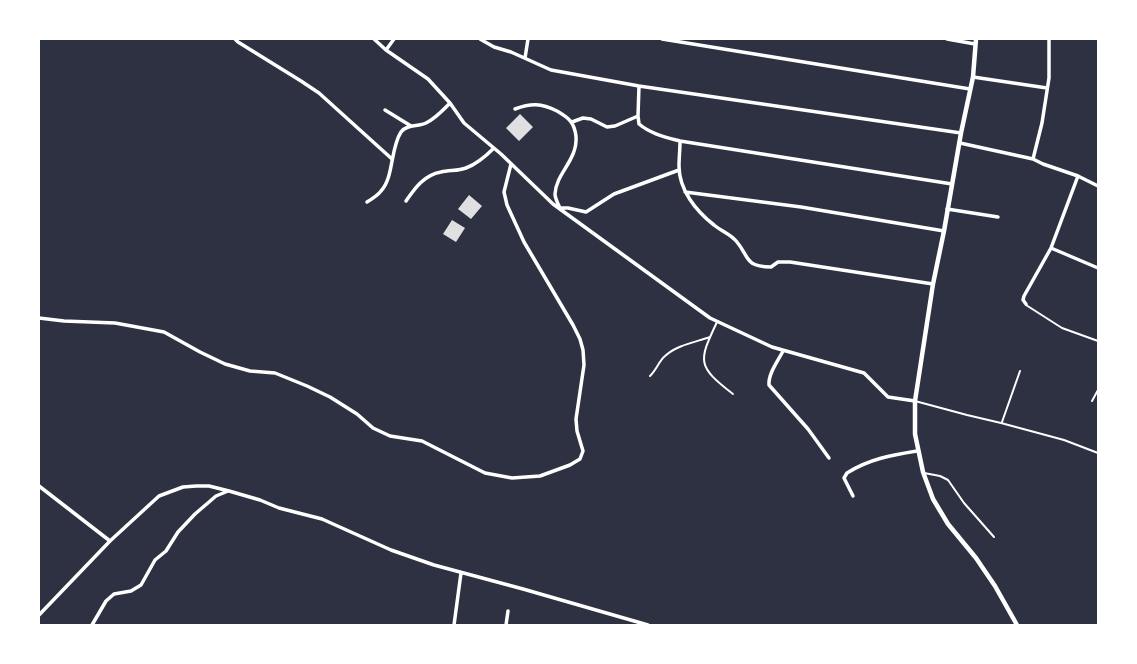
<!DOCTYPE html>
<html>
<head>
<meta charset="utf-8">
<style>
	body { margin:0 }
	#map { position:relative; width:1137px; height:664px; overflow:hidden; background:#2d3142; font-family:Jost,sans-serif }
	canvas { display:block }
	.frame { position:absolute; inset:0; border:40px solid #fff; pointer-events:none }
</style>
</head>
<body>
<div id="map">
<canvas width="1137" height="664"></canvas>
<div class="frame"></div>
</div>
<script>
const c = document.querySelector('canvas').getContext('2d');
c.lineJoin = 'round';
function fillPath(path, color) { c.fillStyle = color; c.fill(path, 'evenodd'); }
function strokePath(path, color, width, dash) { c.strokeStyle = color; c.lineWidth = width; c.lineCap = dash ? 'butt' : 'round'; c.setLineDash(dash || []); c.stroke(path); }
fillPath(new Path2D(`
	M520,114L533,127L519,141L506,128Z
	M469,195L482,206L471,219L458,209Z
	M452,220L465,228L456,242L443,234Z`), '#e0e0e3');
strokePath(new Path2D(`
	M1026,305L1062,328L1098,341
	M717,322C698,362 697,366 733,394
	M650,376C657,369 659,361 665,356C677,345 696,342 710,337
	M915,401L967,415L1001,423L1064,440L1098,453
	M1092,401L1098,390
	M1002,422L1020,371
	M924,473L940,476L948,480L964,503L994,537`), '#fff', 2);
strokePath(new Path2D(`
	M235,39L238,42L301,81L319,93L392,159
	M374,39L386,50L428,79L450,103L464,123L501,154L553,204L710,318L772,347L864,373L888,397L915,401
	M480,39L494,47L511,52L551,70L639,86L961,133
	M662,39L970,89
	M947,39L975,44
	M386,50L394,39
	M525,58L528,39
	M973,77L1047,88
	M639,86L638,116L639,124C651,134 665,137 680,141L952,184
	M515,109C531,103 541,103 557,111C569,118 574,122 576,136C578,160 556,173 555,194C555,198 558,204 560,208H568L586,212L614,194L679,170
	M385,110L411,126
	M572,122L583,118L591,119L607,127L615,126L638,116
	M680,141C680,150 679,158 679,166C679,190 696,211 714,225C721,231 731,234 737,242C750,258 744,266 771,267L778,262H790L933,284
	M960,143L1033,159L1043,164L1078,176L1098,186
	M1033,159L1042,123L1049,78V39
	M685,192L801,207L944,231
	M406,201C415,188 424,175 441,172C449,170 458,171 466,168C477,164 485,157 494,148
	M367,202C372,199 378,195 381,191C394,177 390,149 401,132C407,124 418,127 426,123C436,118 442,111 450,103
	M947,209L998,217
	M1051,248L1098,268
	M1026,304L1023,300L1024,296L1051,248L1078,176
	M39,318L64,321L115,323L164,332L200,352L225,364L250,371L275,373L307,386L330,397L357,414L373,428L390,436L422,441L485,473L512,478L540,476L570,465L580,459L583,451L577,431L576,419L584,365L583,350L580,339L573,325L524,242L507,205L504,192L511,164
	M783,351C778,361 768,374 769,385L808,429L829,458
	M39,486L110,541
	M853,496L844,478L847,473C869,459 892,455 917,451
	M39,615L110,541L159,496L183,487L196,486H209L229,491L260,500L279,508L322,519L391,550L434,565L523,589L648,625
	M92,625L106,601L114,594L131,591L141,585L155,560L166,551L178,532L195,514L216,496L228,491
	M454,625L461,573
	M506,625L508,611`), '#fff', 3.5);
strokePath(new Path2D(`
	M976,39L973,77L961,133L944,231L933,284L915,401V434L923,472L933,499L948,524L976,558L995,586L1017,625`), '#fff', 4.5);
</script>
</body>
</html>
